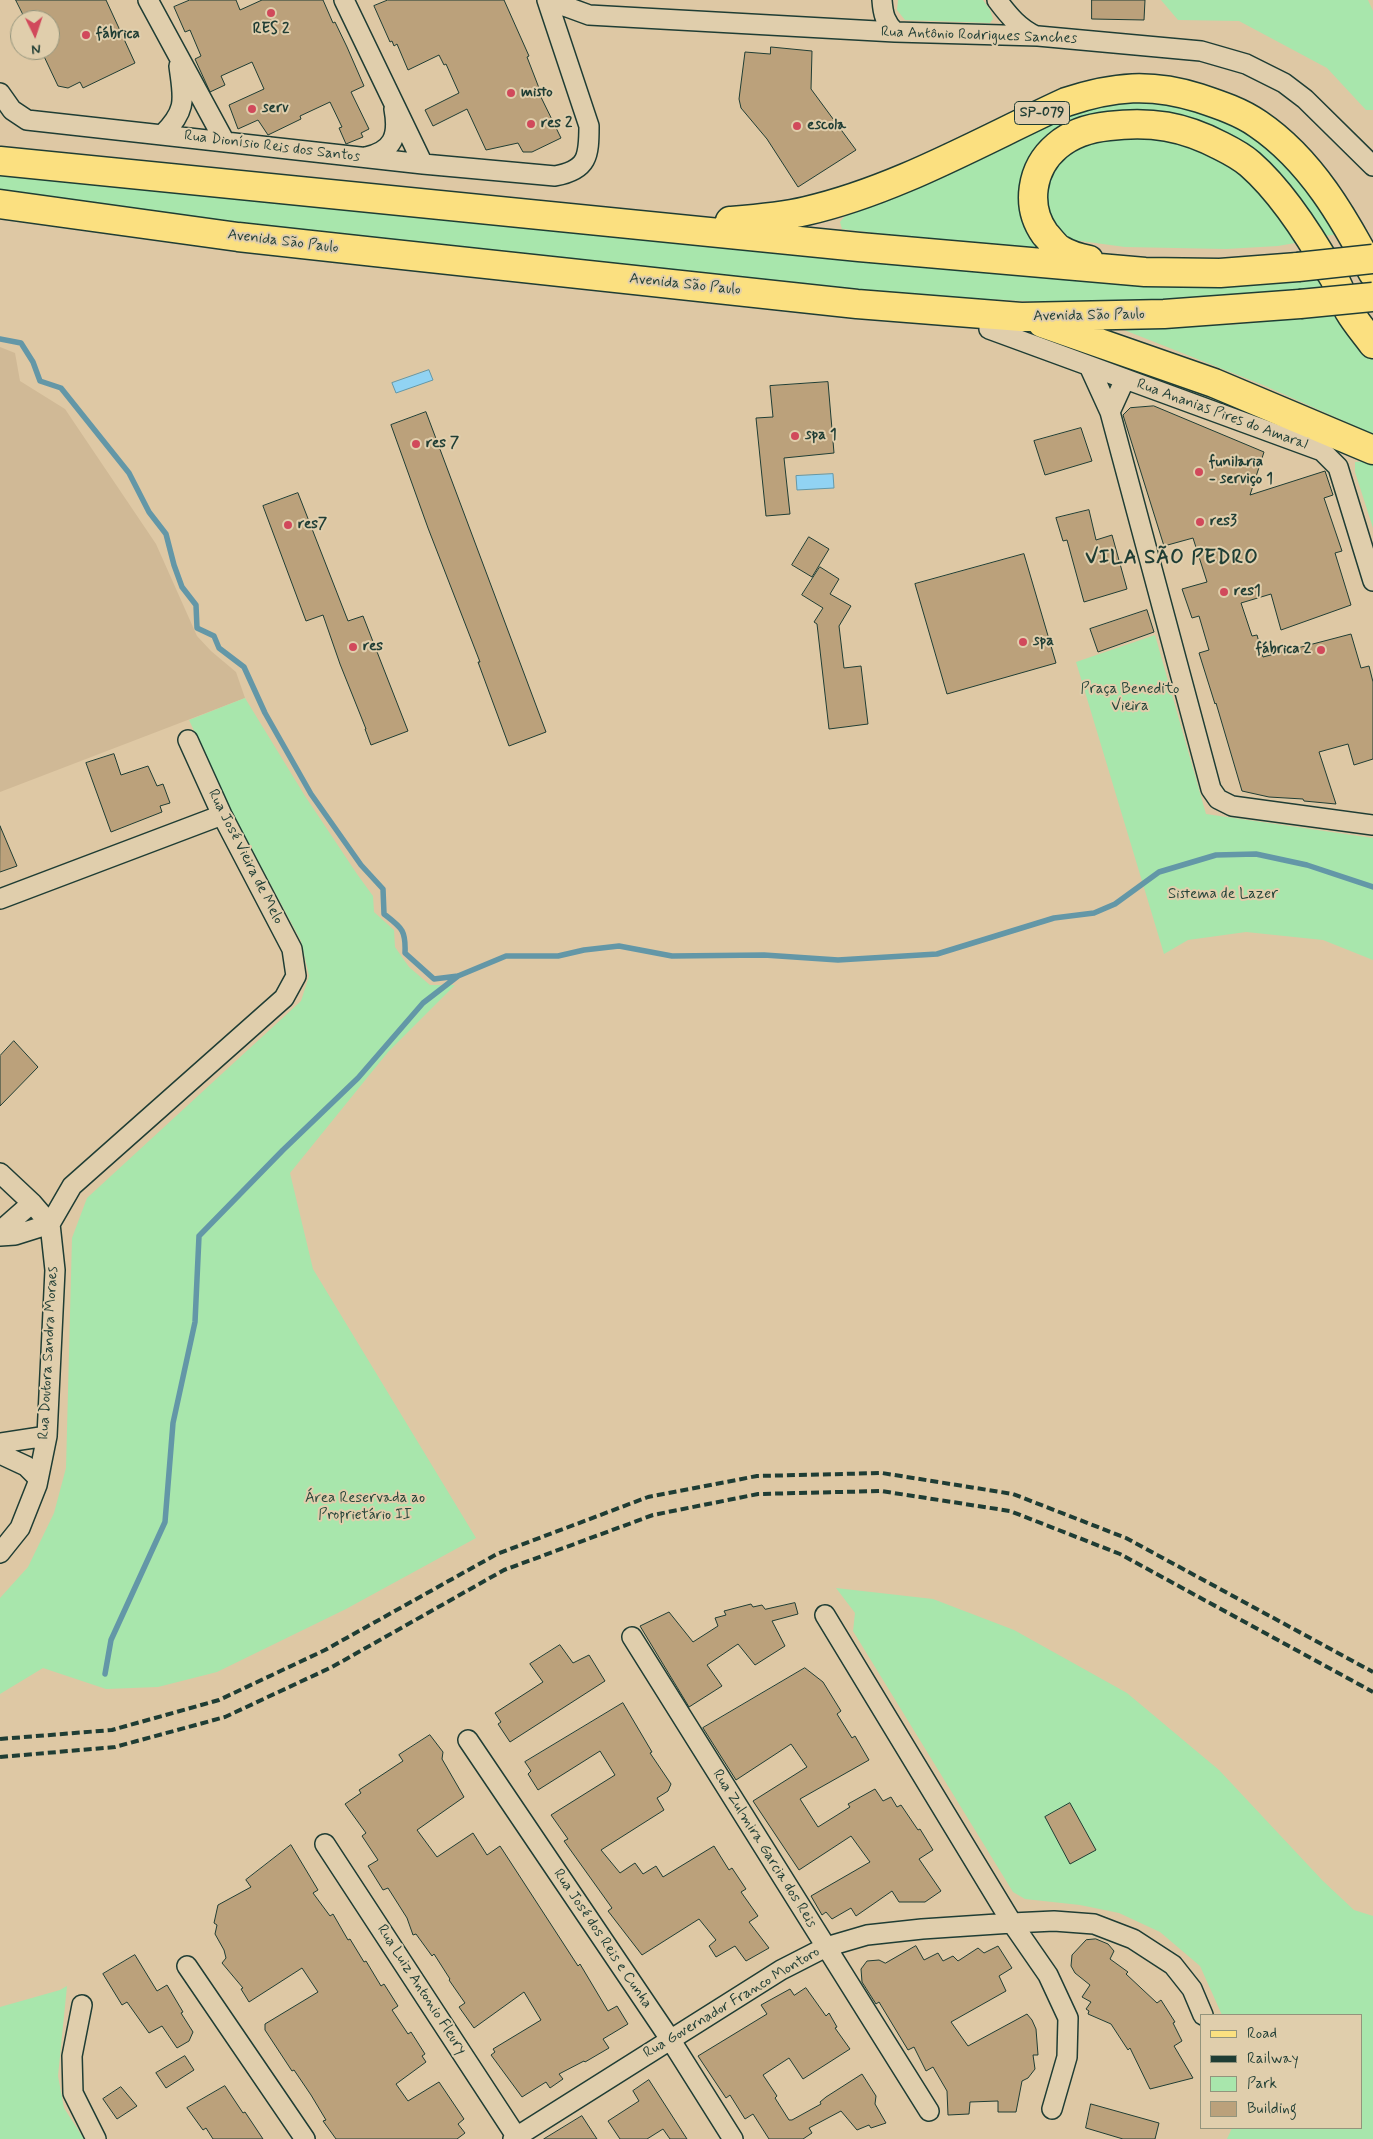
<!DOCTYPE html>
<html>
<head>
<meta charset="utf-8">
<style>
	body { margin:0 }
	#map { position:relative; width:1373px; height:2139px; overflow:hidden; background:#dec8a4; font-family:Mynerve,sans-serif }
	canvas { display:block }
	.legend { position:absolute; left:1200px; top:2014px; width:162px; height:115px; box-sizing:border-box; background:#e0ceac; border:1px solid #93947c; margin:0; padding:6px 9px; list-style:none; font-size:15px; color:#1f3d34 }
	.legend li { display:flex; align-items:center; gap:10px; height:25px }
	.legend b { width:25px; border:1px solid #93947c }
	.north { position:absolute; left:10px; top:10px; width:50px; height:50px; box-sizing:border-box; background:#e0ceac; border:1px solid #93947c; border-radius:50%; rotate:176deg; font-size:14px; font-weight:700; line-height:20px; text-align:center; color:#1f3d34 }
	.north::after { content:''; display:block; margin:auto; width:18px; height:22px; background:#d1495b; clip-path:polygon(50% 0,100% 100%,50% 72%,0 100%) }
</style>
</head>
<body>
<div id="map">
<canvas width="1373" height="2139"></canvas>
<ul class="legend">
<li><b style="height:6px;background:#fbe080"></b>Road</li>
<li><b style="height:6px;background:#1f3d34"></b>Railway</li>
<li><b style="height:14px;background:#a8e6ac"></b>Park</li>
<li><b style="height:14px;background:#bba17b"></b>Building</li>
</ul>
<div class="north">N</div>
</div>
<script>
const c = document.querySelector('canvas').getContext('2d');
c.lineJoin = 'round';
function fillPath(path, color) { c.fillStyle = color; c.fill(path, 'evenodd'); }
function strokePath(path, color, width, dash) { c.strokeStyle = color; c.lineWidth = width; c.lineCap = dash ? 'butt' : 'round'; c.setLineDash(dash || []); c.stroke(path); }
function drawText(font, color, halo, rows, align = 'center') {
  c.font = font + ' Mynerve,sans-serif'; c.lineWidth = 4; c.setLineDash([]); c.textBaseline = 'middle'; c.strokeStyle = halo; c.fillStyle = color; for (const [text, x, y, turn = 0] of rows) {
    c.save(); c.translate(x, y); c.rotate((+turn || 0) * Math.PI / 180); c.textAlign = isNaN(turn) ? turn : align; if (halo) c.strokeText(text, 0, 0); c.fillText(text, 0, 0); c.restore();
  }
}
fillPath(new Path2D(`
	M0,347L15,353L20,381L65,409L156,544L197,636L211,651L236,672L245,698L0,792Z`), '#d0b996');
fillPath(new Path2D(`
	M898,0H983L990,10L993,19L990,23L905,20L897,10Z
	M1161,0H1368L1373,11V110H1366L1327,68L1239,21L1178,20Z
	M1171,100L1238,124L1292,165L1343,234L1322,236L1176,118L1040,147L1045,248L1039,253L842,229L840,222L844,217L1094,103Z
	M1167,134L1238,165L1297,240L1295,243L1278,246L1226,249L1125,247L1073,240L1060,232L1047,215L1044,182L1053,161L1088,139Z
	M0,174L303,206L870,259L1021,276L1131,283L1321,276L1326,290L1164,303L1045,302L948,297L638,269L393,242L0,193Z
	M1343,314L1373,357V434L1263,385L1114,326L1230,325Z
	M1368,461L1373,463V528L1355,472V462Z
	M1155,635L1206,814L1373,838V960L1323,940L1246,932L1188,940L1164,954L1076,662Z
	M245,698L305,796L357,874L373,896L374,912L394,930L395,947L409,967L430,985H455L388,1052L290,1173L313,1269L476,1538L346,1609L217,1672L158,1687L106,1689L43,1668L0,1694V1598L28,1567L54,1513L66,1468L72,1238L87,1198L301,1001L309,976L301,941L234,816L189,720Z
	M836,1588L933,1599L1014,1630L1127,1693L1219,1770L1323,1881L1354,1910L1373,1916V2139H1227L1232,2128H1362V2015H1222L1200,1966L1160,1932L1119,1913L1080,1905L1025,1899L1013,1892L853,1631L855,1613Z
	M67,1986L58,2076L64,2108L84,2139H0V2007L60,1990Z`), '#a8e6ac');
const water = new Path2D(`
	M429,370L433,380L396,393L392,383Z
	M833,474L834,488L797,490L796,476Z`);
fillPath(water, '#91d3f3');
strokePath(water, '#6397a7', 1);
strokePath(new Path2D(`
	M0,339L21,343L33,362L40,381L61,388L129,473L149,512L166,534L174,565L182,587L196,605L197,628L214,636L219,648L244,667L265,713L311,794L361,865L383,889L384,914C402,928 406,930 405,953L434,979L458,976L506,956H558L584,950L619,946L672,956L764,955L838,960L937,954L1054,918L1094,913L1115,904L1159,872L1216,855L1256,854L1307,865L1373,887
	M105,1674L111,1640L165,1522L173,1423L195,1322L199,1236L283,1150L358,1078L423,1003L458,976`), '#6397a7', 5.5);
const building = new Path2D(`
	M16,0H106L135,63L83,88L80,82L68,88L58,86L41,50H50V20H26Z
	M190,0H236L240,10L262,0H323L333,23L335,22L347,47L364,86L351,92L369,129L361,133L363,137L346,144L339,128L342,127L330,102L300,116L301,119L268,135L258,120L238,129L229,105L264,89L252,62L221,76L225,85L210,92L195,59L201,56L190,30L185,32L174,7Z
	M388,0H504L529,56L527,57L539,88L537,89L561,138L532,152H523L518,143L486,150L467,109L433,126L425,110L459,93L446,64L444,65L439,55L408,70L397,44L394,46L392,41L390,42L374,6Z
	M1092,0H1145L1144,20L1092,19Z
	M771,47L812,51L811,89L856,150L798,187L767,139L741,108L739,99L745,52L770,54Z
	M828,382L834,453L784,458L790,514L766,516L756,418L773,417L770,386Z
	M1154,406L1264,452L1250,495L1325,471L1333,495L1324,498L1342,551L1335,553L1351,605L1281,630L1271,594L1241,603L1252,636L1257,635L1263,657L1351,634L1361,668L1369,666L1373,682V759L1354,765L1348,744L1319,752L1336,804L1304,801L1303,799L1269,797L1242,791L1216,703L1215,704L1199,653L1209,650L1199,616L1192,618L1182,589L1207,582L1193,538L1164,546L1123,415L1130,408Z
	M426,412L546,732L509,746L478,662H480L428,528L391,425Z
	M1081,428L1092,461L1045,475L1034,441Z
	M298,493L348,621L363,616L408,731L371,745L365,729H366L340,664L323,615L306,621L263,506Z
	M1089,510L1096,540L1112,535L1127,589L1084,602L1067,540L1063,541L1056,518Z
	M809,537L829,549L812,577L792,565Z
	M1024,554L1056,663L947,694L915,584Z
	M820,567L839,579L830,594L851,606L839,626L844,668L861,666L868,724L829,729L817,624L814,622L823,608L802,595Z
	M1147,610L1154,632L1098,652L1090,629Z
	M114,754L121,775L148,766L157,786L163,784L170,803L160,806L162,812L111,832L86,763Z
	M0,826L17,866L0,872Z
	M14,1041L38,1067L0,1106V1056Z
	M795,1603L798,1614L772,1621L785,1646L755,1665L738,1644L707,1665L722,1686L689,1707L640,1626L669,1612L693,1642L718,1626L715,1618L726,1615L724,1611L751,1604L753,1607L762,1605L765,1609Z
	M560,1645L573,1663L589,1655L605,1681L510,1742L498,1724L501,1722L495,1713L543,1682L530,1664Z
	M805,1668L823,1682L841,1711L837,1714L852,1738L855,1736L869,1760L800,1799L818,1827L850,1807L848,1804L875,1789L883,1801L891,1797L897,1807L901,1805L918,1830L920,1829L933,1850L919,1859L941,1891L925,1902H899L892,1891L856,1916L851,1908L832,1919L826,1912L822,1915L811,1896L870,1862L851,1836L799,1870L753,1801L807,1767L791,1744L736,1780L703,1728Z
	M623,1703L652,1752L650,1753L671,1784L668,1791L657,1798L664,1810L601,1850L620,1873L635,1863L643,1874L656,1866L663,1877L714,1846L729,1870L732,1868L746,1889L741,1892L758,1916L749,1922L769,1948L746,1961L735,1946L716,1957L709,1946L716,1940L699,1919L642,1955L608,1911L612,1908L564,1841L568,1839L551,1815L615,1775L600,1751L538,1790L528,1774L531,1771L525,1762Z
	M430,1735L443,1752L442,1759L464,1797L417,1830L437,1857L473,1833L487,1855L500,1846L578,1966L580,1964L608,2011L617,2006L628,2024L603,2039L609,2048L585,2062L584,2061L559,2074L563,2079L550,2088L546,2082L522,2097L491,2055L495,2052L493,2049L541,2020L524,1992L474,2028L459,2007L465,2003L449,1980L450,1979L434,1954L432,1956L416,1934L413,1935L407,1918L388,1888L383,1890L368,1866L378,1860L362,1836L366,1833L345,1804L361,1793L359,1790L403,1761L399,1755Z
	M1070,1803L1096,1850L1070,1864L1045,1817Z
	M291,1845L318,1890L313,1893L330,1916L333,1914L348,1940L350,1939L364,1962L366,1961L381,1986L384,1984L398,2006L392,2010L408,2034L411,2032L425,2054L422,2056L426,2062L396,2084L408,2101L439,2082L464,2119L458,2124L465,2133L457,2139H336L323,2121L326,2120L311,2095L294,2070L292,2071L265,2030V2024L318,1992L302,1968L249,2002L241,1989L243,1988L222,1963L226,1958L224,1950L215,1934L217,1925L214,1923L218,1905L251,1887L246,1880Z
	M1096,1939L1108,1944L1114,1951L1110,1959L1128,1972L1126,1974L1157,2003L1161,2000L1175,2022L1173,2023L1182,2041L1174,2046L1193,2078L1150,2089L1130,2048L1128,2050L1111,2024L1088,2014L1089,2011L1086,2009L1091,2002L1082,1997L1090,1985L1075,1973L1071,1966L1072,1955L1086,1940Z
	M916,1946L924,1960L938,1953L943,1961L953,1956L958,1961L978,1948L984,1953L998,1946L1012,1968L999,1976L1006,1991L951,2022L968,2046L1027,2014L1032,2020L1036,2029L1038,2055H1033L1035,2069L1028,2078L1022,2081L1016,2112H998V2101L970,2102L969,2114L948,2115L947,2091L933,2067L926,2071L914,2047L908,2050L879,2002L876,2004L862,1982L861,1969L867,1961L879,1960L885,1963Z
	M135,1955L157,1991L167,1985L183,2012L181,2013L193,2032L189,2041L177,2048L162,2026L149,2033L127,2002L122,2005L103,1974Z
	M806,1988L826,2016L829,2013L837,2027L835,2028L850,2049L803,2079L789,2058L763,2075L777,2096L775,2098L789,2120H792L821,2104L820,2102L826,2097L862,2074L876,2096L875,2104L886,2123L871,2128L869,2125L857,2130L841,2111L809,2128L812,2133L803,2139H769L753,2114L745,2119L730,2095L726,2098L698,2056L767,2014L761,2005L790,1989L794,1995Z
	M185,2056L194,2070L166,2088L156,2073Z
	M649,2080L678,2125L687,2139H670L663,2129L647,2139H620L608,2121L639,2101L633,2091Z
	M225,2086L243,2113L245,2112L263,2139H213L206,2128L203,2130L187,2108Z
	M121,2087L137,2106L117,2119L103,2099Z
	M1091,2104L1159,2123L1155,2139H1123L1086,2128Z
	M582,2116L597,2139H544Z`);
fillPath(building, '#bba17b');
strokePath(building, '#1f3d34', 1);
const minor = new Path2D(`
	M148,0L225,142
	M344,0L423,164
	M548,0L589,15L895,32L1038,36L1201,51L1246,64L1284,83L1305,99L1373,166
	M882,0C883,14 885,22 895,32
	M997,0C1009,16 1019,28 1036,36
	M0,93L12,110L27,120L423,164L555,176C588,170 589,156 589,126L547,0
	M163,134C188,109 183,98 179,66
	M366,157C393,151 399,136 394,109
	M989,329L1322,451L1338,467L1373,581
	M1089,366L1110,412L1125,379
	M1110,412L1211,789L1218,799L1232,806L1373,825
	M0,899L222,815
	M0,1173L32,1203L50,1224L15,1235L0,1236
	M0,1231L32,1203
	M0,1443L47,1436
	M0,1454L26,1466L38,1478
	M0,1553L20,1528L37,1485L47,1436L55,1270L50,1224L72,1186L284,998L296,976L292,949L222,815L188,740
	M825,1615L1012,1923L1048,1975L1068,2018L1067,2057L1052,2109
	M632,1637L929,2111
	M468,1740L670,2039L733,2139
	M325,1844L518,2139
	M187,1966L305,2139
	M82,2005L72,2056L73,2093L96,2139
	M513,2139L781,1970L826,1947L867,1935L922,1929L1012,1923L1054,1921L1094,1924L1133,1939L1173,1965L1192,1989L1203,2015`);
const primary = new Path2D(`
	M0,161L859,247L1145,272L1220,273L1298,267
	M0,204L238,237L375,252L857,304L1021,317L1164,314L1300,304
	M730,221C755,219 781,217 806,211C897,190 981,141 1066,102C1114,86 1151,83 1199,98C1220,105 1241,112 1258,124C1311,160 1344,218 1373,273
	M1089,260C1080,258 1069,255 1061,250C1055,247 1050,239 1045,234C1025,206 1031,168 1057,146C1072,133 1089,128 1109,126C1151,121 1183,126 1221,146C1231,151 1242,157 1250,164C1282,192 1310,236 1331,273C1339,285 1342,298 1349,311C1356,323 1365,333 1373,344
	M1042,323L1214,383L1373,450`);
strokePath(minor, '#1f3d34', 22);
strokePath(primary, '#1f3d34', 31);
strokePath(minor, '#e0ceac', 19);
strokePath(primary, '#fbe080', 28);
strokePath(new Path2D(`
	M0,1739L112,1730L219,1700L325,1650L497,1554L648,1497L757,1476L882,1473L1013,1494L1126,1538L1373,1672
	M0,1757L115,1747L225,1717L332,1667L504,1570L653,1515L758,1494L881,1491L1010,1511L1120,1554L1373,1692`), '#1f3d34', 4, [8, 4]);
const primaryBridge = new Path2D(`
	M1298,267L1373,259
	M1300,304L1373,297`);
strokePath(primaryBridge, '#1f3d34', 31, []);
strokePath(primaryBridge, '#fbe080', 28);
for (const [x, y, r, color] of [
	[271,13,5,"#d1495b"],
	[86,35,5,"#d1495b"],
	[511,93,5,"#d1495b"],
	[252,109,5,"#d1495b"],
	[531,124,5,"#d1495b"],
	[797,126,5,"#d1495b"],
	[795,436,5,"#d1495b"],
	[416,444,5,"#d1495b"],
	[1199,472,5,"#d1495b"],
	[1200,522,5,"#d1495b"],
	[288,525,5,"#d1495b"],
	[1224,592,5,"#d1495b"],
	[1023,642,5,"#d1495b"],
	[353,647,5,"#d1495b"],
	[1321,650,5,"#d1495b"]
]) { const dot = new Path2D(); dot.arc(x, y, r, 0, 2 * Math.PI); c.fillStyle = color; c.fill(dot); strokePath(dot, '#e0ceac', 2); }
for (const [x, y, w] of [
	[1042,113,55]
]) { const box = new Path2D(); box.roundRect(x - w / 2, y - 11.5, w, 23, 4); c.fillStyle = '#e0ceac'; c.fill(box); strokePath(box, '#1f3d34', 1); }
drawText('bold 14px', '#1f3d34', null, [
	["SP-079",1042,113]
]);
drawText('bold 15px', '#1f3d34', '#e0ceac', [
	["RES 2",271,30,"center"],
	["fábrica",96,35],
	["misto",521,93],
	["serv",262,109],
	["res 2",541,124],
	["escola",807,126],
	["spa 1",805,436],
	["res 7",426,444],
	["funilaria",1209,463],
	["- serviço 1",1209,480],
	["res3",1210,522],
	["res7",298,525],
	["res1",1234,592],
	["spa",1033,642],
	["res",363,647],
	["fábrica 2",1311,650,"right"]
], 'left');
drawText('15px', '#1f3d34', '#e0ceac', [
	["Rua Antônio Rodrigues Sanches",979,36,2],
	["Rua Dionísio Reis dos Santos",272,147,7],
	["Avenida São Paulo",283,242,7],
	["Avenida São Paulo",685,285,6],
	["Avenida São Paulo",1089,316,-1],
	["Rua Ananias Pires do Amaral",1222,415,20],
	["Rua José Vieira de Melo",245,857,63],
	["Rua Doutora Sandra Moraes",49,1353,-87],
	["Rua Zulmira Garcia dos Reis",764,1849,58],
	["Rua José dos Reis e Cunha",602,1939,56],
	["Rua Luiz Antonio Fleury",421,1990,57],
	["Rua Governador Franco Montoro",732,2003,-31]
]);
drawText('15px', '#26453a', '#e0ceac', [
	["Praça Benedito",1130,690],
	["Vieira",1130,707],
	["Sistema de Lazer",1223,895],
	["Área Reservada ao",365,1499],
	["Proprietário II",365,1516]
]);
c.letterSpacing = '1px';
drawText('bold 20px', '#1f3d34', '#e0ceac', [
	["VILA SÃO PEDRO",1172,559]
]);
c.letterSpacing = '0px';
</script>
</body>
</html>
